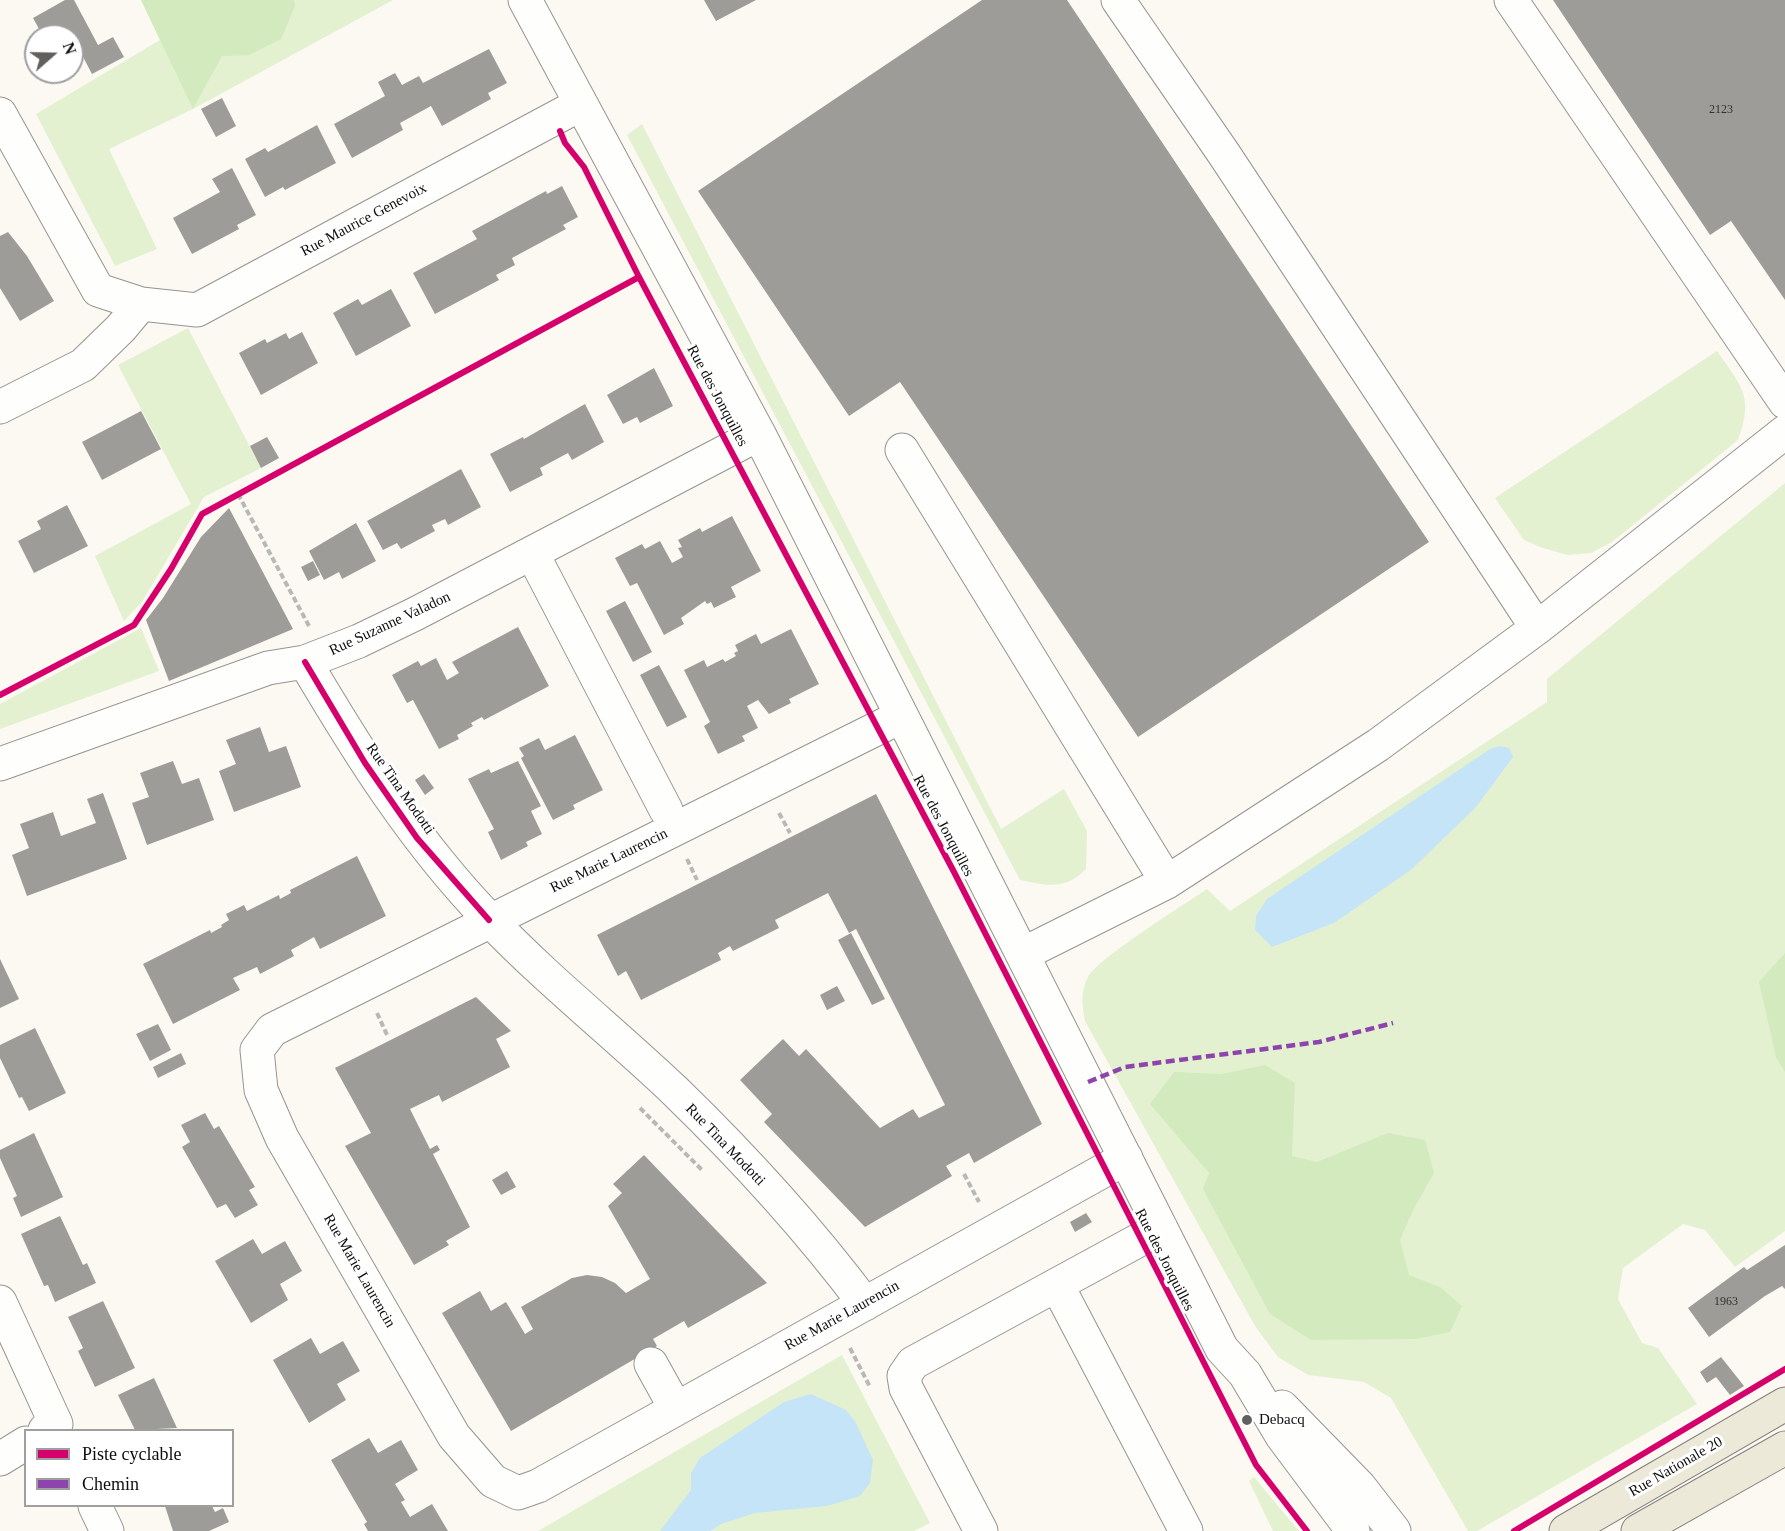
<!DOCTYPE html>
<html>
<head>
<meta charset="utf-8">
<style>
	body { margin:0 }
	#map { position:relative; width:1785px; height:1531px; overflow:hidden; background:#fbf9f2; font-family:Georgia,serif }
	canvas { display:block }
	.legend { position:absolute; left:24px; top:1429px; width:210px; height:78px; box-sizing:border-box; background:#fff; border:2px solid #9f9f9f; margin:0; padding:8px 10px; list-style:none; font-size:18px; color:#0e0e0e }
	.legend li { display:flex; align-items:center; gap:12px; height:30px }
	.legend b { width:30px; border:2px solid #9f9f9f }
	.north { position:absolute; left:24px; top:24px; width:60px; height:60px; box-sizing:border-box; background:#fff; border:2px solid #9f9f9f; border-radius:50%; rotate:70deg; font-size:16px; font-weight:700; line-height:24px; text-align:center; color:#0e0e0e }
	.north::after { content:''; display:block; margin:auto; width:21px; height:27px; background:#61605e; clip-path:polygon(50% 0,100% 100%,50% 72%,0 100%) }
</style>
</head>
<body>
<div id="map">
<canvas width="1785" height="1531"></canvas>
<ul class="legend">
<li><b style="height:8px;background:#d6006c"></b>Piste cyclable</li>
<li><b style="height:8px;background:#8e44ad"></b>Chemin</li>
</ul>
<div class="north">N</div>
</div>
<script>
const c = document.querySelector('canvas').getContext('2d');
c.lineJoin = 'round';
function fillPath(path, color) { c.fillStyle = color; c.fill(path, 'evenodd'); }
function strokePath(path, color, width, dash) { c.strokeStyle = color; c.lineWidth = width; c.lineCap = dash ? 'butt' : 'round'; c.setLineDash(dash || []); c.stroke(path); }
function drawText(font, color, halo, rows, align = 'center') {
  c.font = font + ' Georgia,serif'; c.lineWidth = 6; c.setLineDash([]); c.textBaseline = 'middle'; c.strokeStyle = halo; c.fillStyle = color; for (const [text, x, y, turn = 0] of rows) {
    c.save(); c.translate(x, y); c.rotate((+turn || 0) * Math.PI / 180); c.textAlign = isNaN(turn) ? turn : align; if (halo) c.strokeText(text, 0, 0); c.fillText(text, 0, 0); c.restore();
  }
}
fillPath(new Path2D(`
	M141,0H393L193,109L109,149L157,249L115,266L36,114L160,40Z
	M642,124L1001,829L1064,789L1087,831L1086,869C1065,890 1048,886 1020,880L627,135Z
	M188,328L261,468L204,497L142,602L124,621L95,556L191,504L118,365Z
	M1717,351C1742,387 1754,396 1738,440L1612,542L1591,553L1567,555L1540,547L1524,540L1495,498Z
	M1785,483V1231L1735,1267L1705,1230L1683,1224L1623,1268L1618,1299L1642,1343L1658,1348L1697,1404L1477,1531H1468L1391,1398L1364,1382L1308,1375L1278,1357L1255,1326L1085,1021C1082,1004 1080,993 1088,977C1097,959 1185,904 1207,889L1230,911L1547,702V679Z
	M141,628L159,671L0,729V704Z
	M842,1355L930,1523L914,1531H538Z
	M1254,1477L1299,1531H1273L1249,1481Z`), '#e3f1d1');
fillPath(new Path2D(`
	M141,0H294L295,6L281,39L249,55L222,56L193,109Z
	M1785,953V1072L1776,1057L1759,982Z
	M1265,1065L1295,1083L1292,1156L1317,1162L1388,1133L1425,1140L1434,1173L1413,1210L1400,1240L1409,1275L1440,1287L1462,1306L1450,1332L1416,1339L1311,1340L1270,1314L1203,1189L1209,1173L1150,1104L1174,1072L1221,1074Z`), '#d3eabe');
fillPath(new Path2D(`
	M1500,746L1509,748L1513,757L1476,807L1412,869L1334,923L1272,947L1255,930L1256,916L1267,899L1490,749Z
	M811,1394L846,1410L855,1421L873,1460L870,1483L860,1496L827,1506L755,1513L721,1524L710,1531H660L691,1490V1473L700,1458L784,1402Z`), '#c6e4f7');
fillPath(new Path2D(`
	M65,0H74L98,45L113,37L124,57L92,74L82,55L72,60V36H43L33,18Z
	M704,0H756L716,21Z
	M982,0H1067L1429,542L1138,737L900,382L849,416L698,191Z
	M1553,0H1785V300L1731,221L1710,235Z
	M489,49L507,83L488,93L491,99L442,126L431,106L400,123L403,130L352,158L334,124L385,96L378,82L395,73L402,85L419,76L423,83Z
	M222,98L236,126L216,137L201,109Z
	M317,125L336,163L285,190L283,187L265,197L245,159L265,148L268,152Z
	M232,168L256,215L237,225L239,229L192,254L173,218L220,192L212,179Z
	M562,186L578,217L563,225L566,229L512,258L515,265L496,275L499,280L435,314L413,273L477,239L472,231L546,191L547,194Z
	M8,232L27,256L54,301L20,321L0,288V236Z
	M391,289L411,326L356,356L333,313L358,299L362,305Z
	M302,332L318,363L261,395L239,353L265,339L267,343L286,333L289,339Z
	M654,368L673,406L640,423L637,417L623,424L607,395Z
	M585,404L604,442L572,460L568,453L540,468L543,475L510,492L490,454L523,437L524,439Z
	M141,411L161,449L102,480L82,442Z
	M267,437L279,458L261,468L250,446Z
	M461,469L481,507L448,525L445,519L432,525L435,531L401,549L397,543L383,550L367,521Z
	M67,505L88,546L34,573L18,541L41,529L37,521Z
	M229,508L293,629L169,681L146,620L163,598L201,537Z
	M732,516L761,571L731,587L736,597L714,608L711,602L707,604L705,601L681,618L684,624L664,635L637,583L630,586L615,558L642,544L645,549L660,541L672,563L683,557L678,548L682,547L678,540L700,528L702,532Z
	M356,523L376,561L342,579L339,572L324,580L309,551Z
	M313,561L320,575L308,581L301,567Z
	M625,601L652,652L633,662L606,611Z
	M518,627L549,686L484,720L482,717L471,723L473,726L457,735L459,739L439,749L413,700L407,703L392,675L418,661L421,666L436,658L447,680L459,673L452,662Z
	M791,629L819,684L789,699L791,703L769,714L758,700L747,706L758,728L742,736L745,741L718,754L704,726L710,722L684,670L704,660L707,667L723,659L725,662L736,656L734,653L738,651L735,645L756,634L761,644Z
	M659,665L687,717L667,727L640,675Z
	M260,727L269,752L286,746L301,787L234,812L219,771L236,764L226,740Z
	M575,735L603,790L573,805L575,809L553,820L521,758L524,756L519,748L539,738L545,750Z
	M173,761L182,784L199,778L214,820L147,845L132,803L149,797L140,773Z
	M518,761L541,806L531,811L542,834L526,842L528,846L501,860L488,832L494,829L468,779L489,769L491,773Z
	M424,774L434,788L425,795L415,780Z
	M103,793L127,859L27,896L12,855L29,848L20,824L53,812L61,836L96,823L87,799Z
	M876,794L1042,1124L974,1163L969,1153L946,1166L952,1176L865,1227L764,1122L772,1114L740,1080L783,1039L799,1056L806,1049L880,1128L913,1109L919,1118L945,1105L856,929L849,933L828,893L775,920L779,928L733,951L730,946L718,953L721,960L641,1000L626,971L618,976L597,935Z
	M357,856L386,916L320,949L314,937L291,950L294,956L260,974L257,967L233,978L240,990L173,1024L143,964L210,930L211,933L222,927L221,925L229,920L226,914L244,905L247,911L279,895L280,899L291,893L290,890Z
	M851,933L885,999L872,1005L838,940Z
	M0,959L19,999L0,1008Z
	M837,986L845,1001L827,1010L820,995Z
	M476,997L511,1031L496,1039L510,1067L442,1102L439,1095L410,1109L430,1149L437,1145L440,1150L433,1154L470,1227L446,1241L449,1245L414,1265L345,1146L371,1133L335,1068Z
	M158,1024L171,1050L150,1061L136,1034Z
	M35,1028L66,1093L29,1111L22,1097L19,1098L0,1058V1045Z
	M181,1053L186,1064L158,1078L153,1067Z
	M205,1113L214,1129L219,1126L255,1187L249,1190L258,1205L235,1218L226,1204L217,1208L182,1147L190,1142L181,1125Z
	M34,1133L63,1197L21,1217L13,1198L17,1196L0,1158V1150Z
	M644,1155L767,1283L688,1328L684,1321L653,1339L657,1346L511,1431L442,1313L480,1291L491,1311L506,1302L525,1334L533,1329L521,1307L572,1278L587,1275L602,1277L615,1283L626,1293L650,1279L608,1206L622,1193L613,1184Z
	M507,1171L516,1187L501,1195L492,1180Z
	M1086,1213L1092,1222L1075,1232L1070,1222Z
	M60,1216L83,1265L87,1263L96,1283L55,1302L48,1285L44,1286L21,1234Z
	M253,1239L262,1254L285,1241L302,1271L280,1284L288,1300L251,1323L215,1261Z
	M1785,1245V1289L1782,1286L1765,1296L1709,1337L1688,1308L1744,1267L1747,1270Z
	M103,1301L135,1368L95,1387L78,1351L83,1348L68,1317Z
	M311,1338L320,1354L343,1341L360,1371L337,1384L346,1400L309,1423L273,1360Z
	M1721,1357L1744,1386L1730,1395L1716,1377L1707,1383L1700,1372Z
	M154,1378L177,1428L135,1430L118,1395Z
	M369,1438L378,1453L401,1440L418,1470L395,1484L405,1500L401,1502L410,1517L432,1504L448,1531H368L364,1524L367,1522L331,1460Z
	M165,1506H212L215,1512L223,1508L229,1522L209,1531H173Z`), '#9e9c98');
const minor = new Path2D(`
	M525,0L759,434L1222,1349L1245,1374L1282,1436L1353,1531
	M1118,0L1224,154L1537,628
	M1511,0L1785,402
	M0,114L98,290L141,304L197,310L581,104
	M0,407L83,365L121,328L141,304
	M902,450L1167,882
	M532,553L666,810
	M305,662C360,755 414,841 489,919C547,980 614,1033 675,1091C743,1157 808,1228 865,1304
	M900,717L272,1030L257,1050L261,1090L282,1138L454,1436L493,1481L518,1493L538,1486L1126,1158
	M0,764L268,668L305,662L359,641L415,614L759,434
	M1023,954L1167,882L1378,745L1537,628L1785,432
	M1057,1285L1186,1531
	M0,1302L56,1424L45,1430
	M651,1364L676,1409
	M1282,1407L1359,1486L1394,1531
	M0,1459L26,1443
	M95,1506L107,1531
	M981,1531L906,1388L904,1376L913,1363L1161,1228`);
const major = new Path2D(`
	M1566,1531L1785,1404
	M1638,1531L1785,1448`);
strokePath(minor, '#959491', 35);
strokePath(major, '#82817e', 35);
strokePath(new Path2D(`
	M238,494L309,626
	M779,813L790,833
	M687,859L697,880
	M377,1013L388,1037
	M640,1108L702,1170
	M964,1174L979,1202
	M850,1348L870,1387`), '#b8b8b6', 4, [6, 3]);
strokePath(minor, '#fefefd', 33);
strokePath(major, '#ede9d8', 33);
strokePath(new Path2D(`
	M1088,1082L1125,1067L1319,1042L1393,1023`), '#8e44ad', 4.5, [9, 4.5]);
strokePath(new Path2D(`
	M560,131L565,143L584,167L639,277L954,872L1256,1465L1307,1531
	M305,662L365,763L417,838L489,920
	M0,695L134,625L171,569L202,514L639,277
	M1514,1531L1785,1369`), '#d6006c', 6);
for (const [x, y, r, color] of [
	[1247,1420,6,"#61605e"]
]) { const dot = new Path2D(); dot.arc(x, y, r, 0, 2 * Math.PI); c.fillStyle = color; c.fill(dot); strokePath(dot, '#fff', 2); }
drawText('12px', '#323230', null, [
	["2123",1721,110],
	["1963",1726,1302]
]);
drawText('15px', '#0e0e0e', '#fff', [
	["Rue Maurice Genevoix",364,220,-28],
	["Rue des Jonquilles",717,396,62],
	["Rue Suzanne Valadon",390,624,-25],
	["Rue Tina Modotti",400,789,55],
	["Rue des Jonquilles",943,826,62],
	["Rue Marie Laurencin",609,861,-26],
	["Rue Tina Modotti",725,1145,46],
	["Rue des Jonquilles",1164,1260,63],
	["Rue Marie Laurencin",359,1271,60],
	["Rue Marie Laurencin",842,1316,-29],
	["Rue Nationale 20",1676,1467,-30]
]);
drawText('15px', '#0e0e0e', '#fff', [
	["Debacq",1259,1420]
], 'left');
</script>
</body>
</html>
